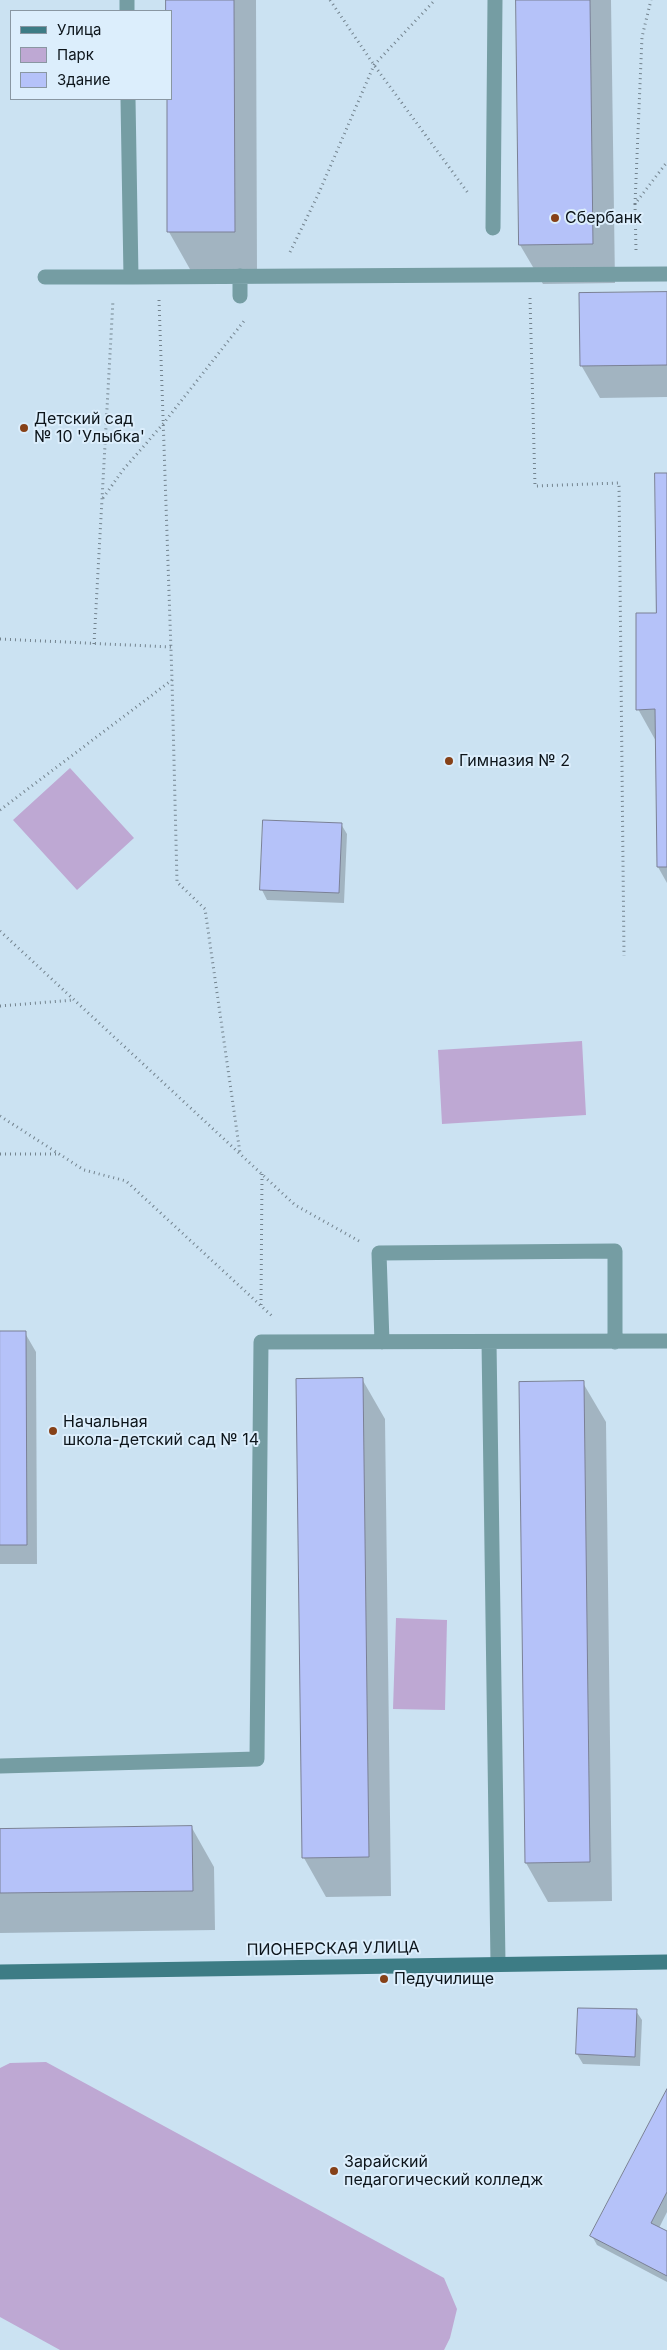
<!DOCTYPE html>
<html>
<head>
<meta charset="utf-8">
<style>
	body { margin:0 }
	#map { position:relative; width:667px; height:2350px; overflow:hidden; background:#cbe2f2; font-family:Inter,sans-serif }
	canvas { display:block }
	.legend { position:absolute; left:10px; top:10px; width:162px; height:90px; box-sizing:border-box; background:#dceefc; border:1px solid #8997a2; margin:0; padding:6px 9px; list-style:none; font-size:15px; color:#0d151b }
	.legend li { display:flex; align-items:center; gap:10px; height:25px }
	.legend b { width:25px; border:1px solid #8997a2 }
</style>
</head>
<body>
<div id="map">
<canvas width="667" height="2350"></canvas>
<ul class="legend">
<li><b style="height:6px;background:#3d7c85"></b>Улица</li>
<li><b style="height:14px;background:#bea8d3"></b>Парк</li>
<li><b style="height:14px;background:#b5c2f9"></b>Здание</li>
</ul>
</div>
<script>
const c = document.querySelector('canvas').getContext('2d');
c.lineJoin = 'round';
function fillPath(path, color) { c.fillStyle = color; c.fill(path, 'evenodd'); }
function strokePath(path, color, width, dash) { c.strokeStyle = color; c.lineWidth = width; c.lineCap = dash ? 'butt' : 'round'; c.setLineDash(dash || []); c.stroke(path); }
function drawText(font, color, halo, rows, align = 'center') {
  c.font = font + ' Inter,sans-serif'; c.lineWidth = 4; c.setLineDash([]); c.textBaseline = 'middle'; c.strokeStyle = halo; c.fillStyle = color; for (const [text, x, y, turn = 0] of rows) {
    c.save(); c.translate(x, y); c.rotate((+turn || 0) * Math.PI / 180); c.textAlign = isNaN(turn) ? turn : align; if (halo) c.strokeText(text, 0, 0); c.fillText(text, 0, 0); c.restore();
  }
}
fillPath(new Path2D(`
	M70,768L134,838L77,890L13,820Z
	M582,1041L586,1115L442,1124L438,1050Z
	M396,1618L447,1620L445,1710L393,1709Z
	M46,2062L444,2278L457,2309L450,2338L444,2350H60L0,2317V2068L10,2063Z`), '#bea8d3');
fillPath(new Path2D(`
	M168,0H256L257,271H191L169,232L168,99H171V11H168Z
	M517,0H611L615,283L543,284L520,245Z
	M667,293V397L600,398L581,365Z
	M667,474V883L658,867L657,743L638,709L657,614Z
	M265,821L341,824L347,834L344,903L267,900L262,890Z
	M0,1333H25L36,1352L37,1564H0Z
	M362,1379L385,1419L391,1896L326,1897L304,1858Z
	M583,1383L606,1422L612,1901L548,1902L526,1863Z
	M192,1828L214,1867L215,1930L0,1933V1830Z
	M636,2011L642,2020L640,2066L583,2064L577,2054Z
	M667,2092V2212L659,2228L667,2232V2282L597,2245L592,2236Z`), '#0003');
const building = new Path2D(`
	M166,0H234L235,232H167V99H171V11H166Z
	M516,0H590L593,244L519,245Z
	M667,292V365L580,366L579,293Z
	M655,473H667V867H657L655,709L636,710V613H656Z
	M263,820L342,823L339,893L260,890Z
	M0,1331H26L27,1545H0Z
	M363,1378L369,1857L302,1858L296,1379Z
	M584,1381L590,1862L525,1863L519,1382Z
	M192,1826L193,1891L0,1893V1829Z
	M578,2008L637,2009L635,2057L576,2054Z
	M667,2089V2192L651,2223L667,2231V2276L590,2236Z`);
fillPath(building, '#b5c2f9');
strokePath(building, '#7a8095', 1);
strokePath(new Path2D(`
	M330,0L374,65L468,193
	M635,204L642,37L651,0
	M636,250L635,204L667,162
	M290,252L318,195L374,65L435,0
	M530,298L535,486L619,483L624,956
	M159,300L172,680L177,882L205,909L240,1153
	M103,498L123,470L163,424L244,321
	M0,639L171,647
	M94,644L113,300
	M0,810L172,680
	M0,931L295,1205L359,1241
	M0,1006L74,1000
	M0,1116L84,1170L126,1181L272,1316
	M0,1154H57
	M261,1305L262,1174`), '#73838e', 3, [1, 4]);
strokePath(new Path2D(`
	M127,0V11
	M128,99L131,277L667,274
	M493,228L495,0
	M240,276V296
	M45,277H131
	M382,1342L379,1253L615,1251V1342
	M489,1342L498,1963
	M0,1766L257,1759L261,1342L667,1341`), '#759da3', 15);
strokePath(new Path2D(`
	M0,1972L667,1962`), '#3d7c85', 15);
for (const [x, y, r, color] of [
	[555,218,5,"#864118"],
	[24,428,5,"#864118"],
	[449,761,5,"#864118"],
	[53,1431,5,"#864118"],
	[384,1979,5,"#864118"],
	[334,2171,5,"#864118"]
]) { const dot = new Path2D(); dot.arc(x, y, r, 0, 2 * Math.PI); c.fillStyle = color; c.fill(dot); strokePath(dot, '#dceefc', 2); }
drawText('16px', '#0d151b', '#dceefc', [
	["Сбербанк",565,218],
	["Детский сад",34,419],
	["№ 10 'Улыбка'",34,437],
	["Гимназия № 2",459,761],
	["Начальная",63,1422],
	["школа-детский сад № 14",63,1440],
	["Педучилище",394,1979],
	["Зарайский",344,2162],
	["педагогический колледж",344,2180]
], 'left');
drawText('16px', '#0d151b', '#dceefc', [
	["ПИОНЕРСКАЯ УЛИЦА",333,1949,-1]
]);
</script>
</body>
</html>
